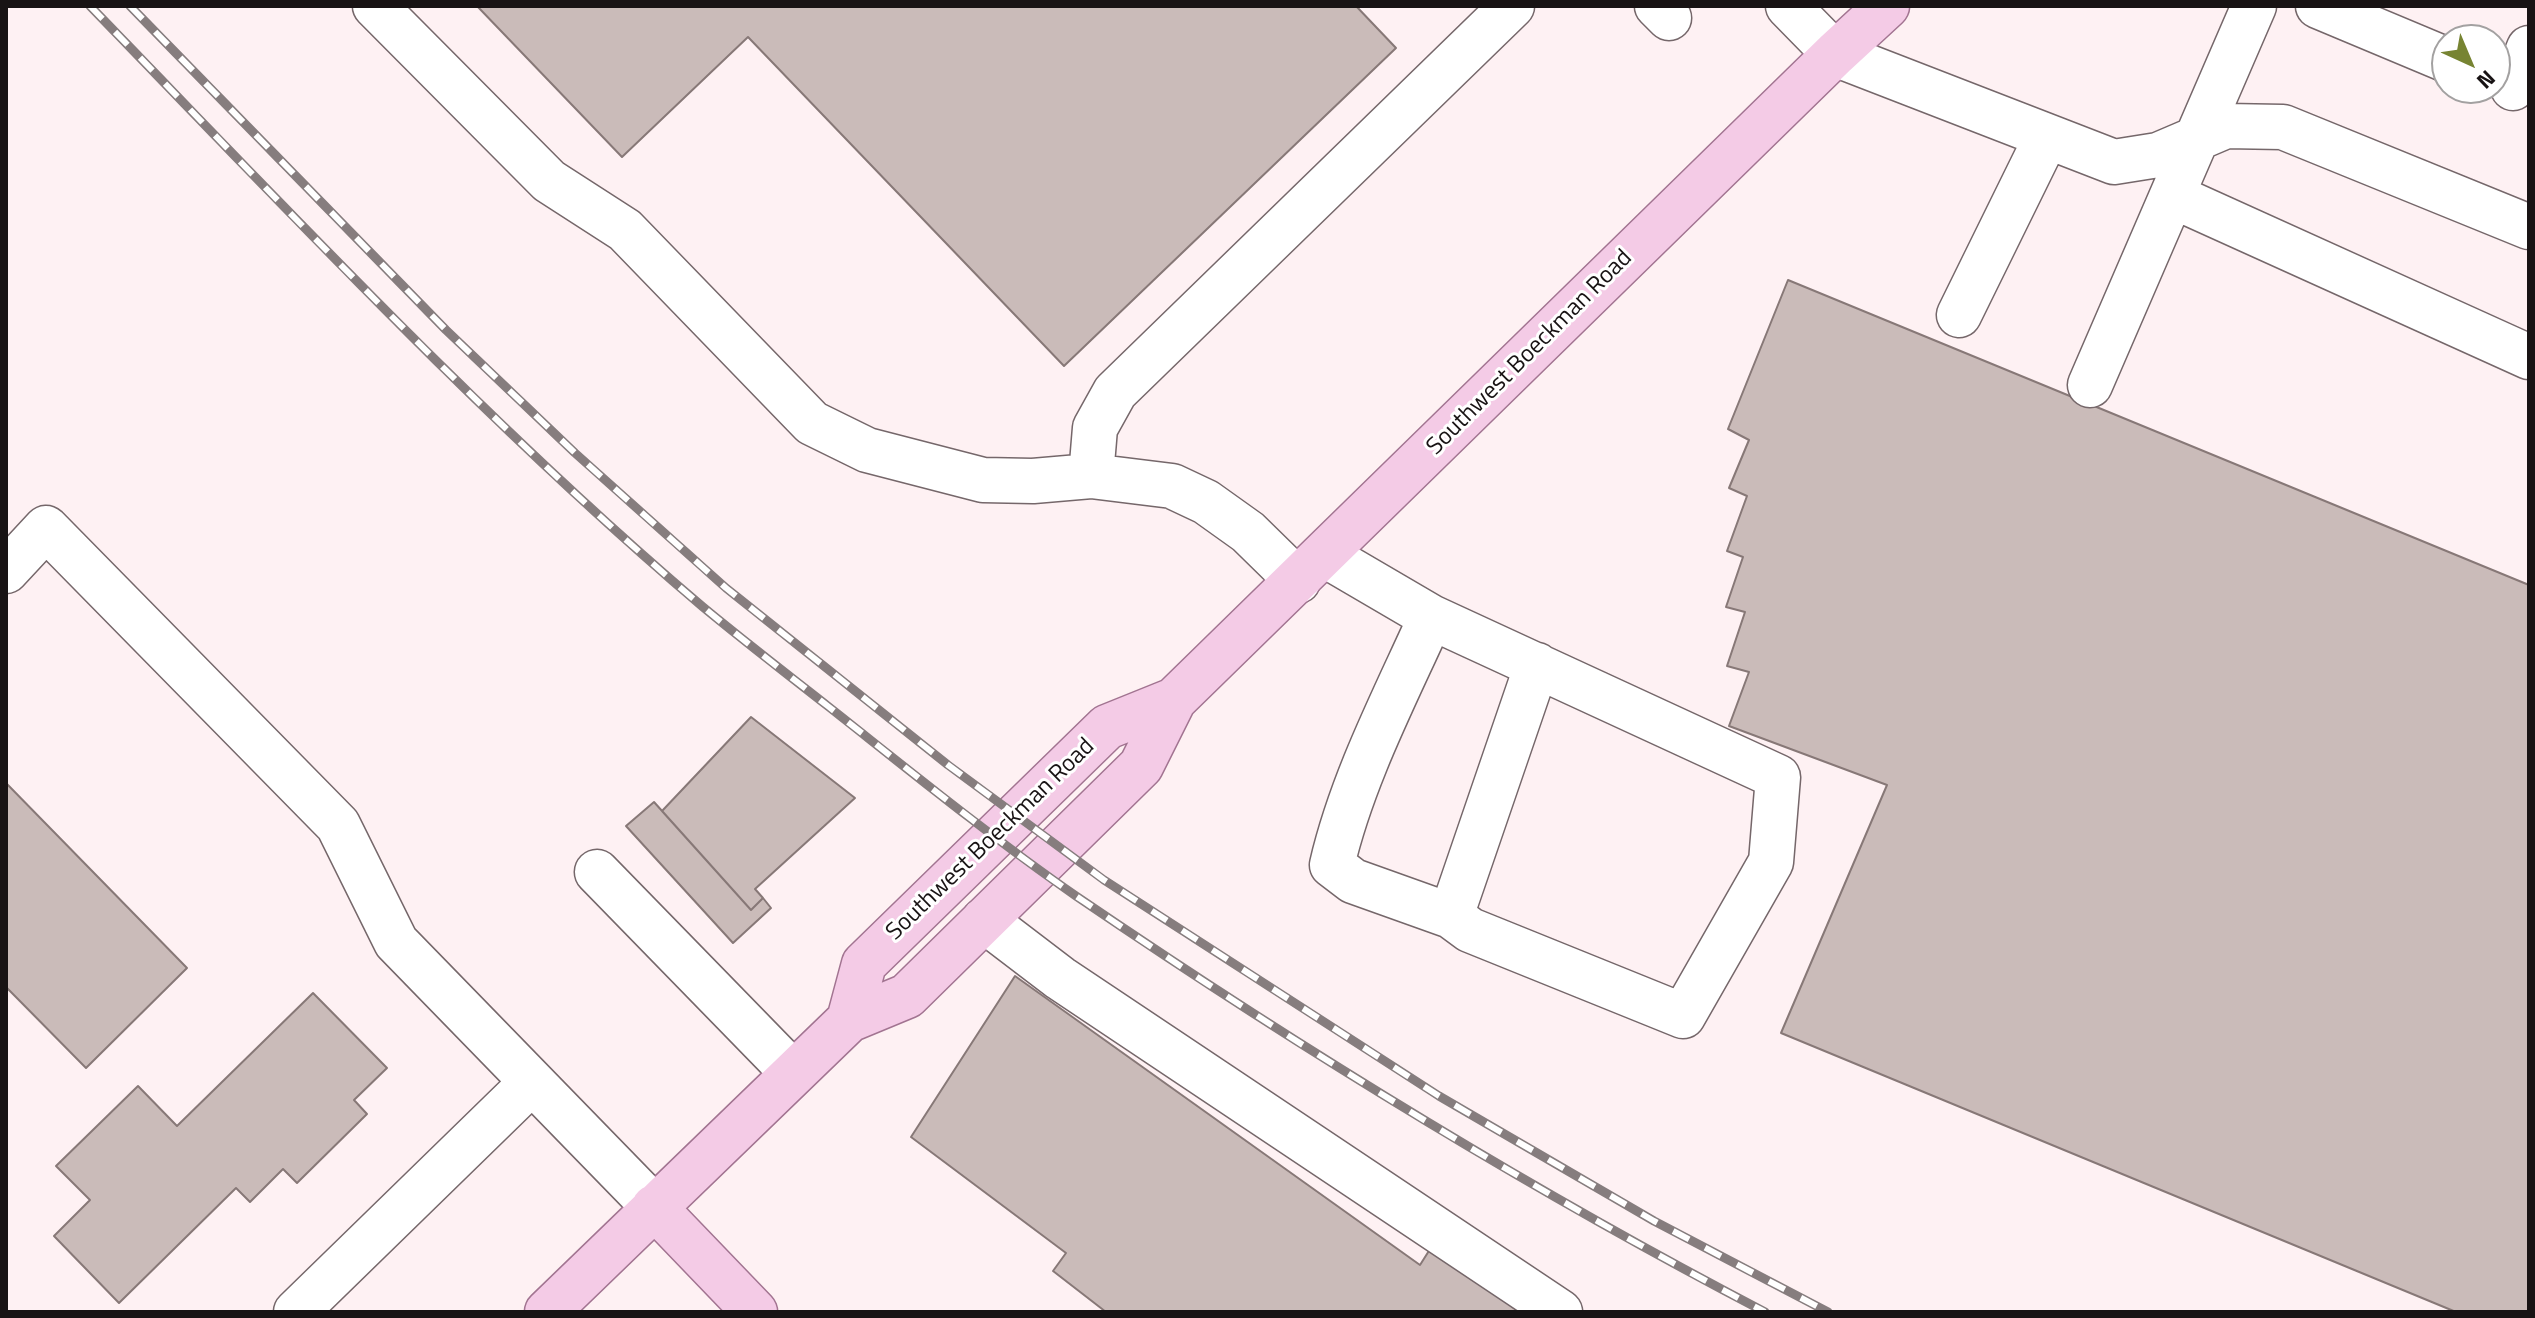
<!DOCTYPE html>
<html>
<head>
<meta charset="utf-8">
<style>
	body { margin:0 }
	#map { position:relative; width:2535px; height:1318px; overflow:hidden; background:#fef1f3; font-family:"Titillium Web",sans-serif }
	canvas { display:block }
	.frame { position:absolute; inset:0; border:8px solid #181314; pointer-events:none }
	.north { position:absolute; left:2431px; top:24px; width:80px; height:80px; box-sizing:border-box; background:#fff; border:2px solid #a3a1a1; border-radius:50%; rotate:136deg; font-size:22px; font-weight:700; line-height:32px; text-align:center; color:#181314 }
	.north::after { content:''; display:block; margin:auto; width:28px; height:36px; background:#778432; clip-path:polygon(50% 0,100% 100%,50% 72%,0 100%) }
</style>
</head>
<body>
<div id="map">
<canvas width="2535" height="1318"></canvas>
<div class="frame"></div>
<div class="north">N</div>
</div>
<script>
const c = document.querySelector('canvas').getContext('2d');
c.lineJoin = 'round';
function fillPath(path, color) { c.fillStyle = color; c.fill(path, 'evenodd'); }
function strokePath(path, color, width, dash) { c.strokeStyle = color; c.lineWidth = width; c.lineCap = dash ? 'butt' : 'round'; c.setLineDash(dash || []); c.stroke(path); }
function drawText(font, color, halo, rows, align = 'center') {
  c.font = font + ' "Titillium Web",sans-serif'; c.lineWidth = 6; c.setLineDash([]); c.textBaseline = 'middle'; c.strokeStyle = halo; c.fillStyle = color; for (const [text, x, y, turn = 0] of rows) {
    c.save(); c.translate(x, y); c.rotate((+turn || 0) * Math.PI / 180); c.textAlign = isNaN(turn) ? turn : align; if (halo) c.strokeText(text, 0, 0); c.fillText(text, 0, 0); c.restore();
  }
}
const building = new Path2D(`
	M477,6H1356L1396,48L1064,366L748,37L622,157Z
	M1788,280L2529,585V1312H2456L1781,1033L1887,785L1729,726L1749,672L1727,666L1745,612L1726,607L1743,557L1727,551L1747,496L1729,488L1749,440L1728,429Z
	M751,717L855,798L755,889L763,898L751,910L662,811Z
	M6,783L187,968L86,1068L6,987Z
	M654,802L751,910L763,898L771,908L733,943L626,826Z
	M1015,976L1420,1265L1432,1246L1519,1312H1106L1053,1271L1066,1253L911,1137Z
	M313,993L387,1068L354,1100L367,1114L297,1183L283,1169L250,1202L236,1188L119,1303L54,1236L90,1200L56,1166L138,1086L177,1126Z`);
fillPath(building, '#cabbb9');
strokePath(building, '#877877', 2);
const minor = new Path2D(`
	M375,6L549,181L625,230L812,423L867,450L983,480L1033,481L1091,476L1172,486L1206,502L1248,532L1298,581
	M1657,6L1669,18
	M1788,6L1835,54L2114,162L2158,155L2226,126L2283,127L2529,227
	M2318,6L2447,60
	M2513,88L2529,48
	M2173,196L2529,357
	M1959,315L2047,136
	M2090,385L2254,6
	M1091,476L1095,428L1115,392L1512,6
	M1325,555L1431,617L1778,777L1771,862L1683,1016L1470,930L1451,916L1537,665
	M6,571L46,528L338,825L396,942L654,1207
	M1431,617C1395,697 1352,779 1332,865L1353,881L1451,916
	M597,872L792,1072
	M984,920L1060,978L1560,1312
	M296,1312L532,1082`);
const major = new Path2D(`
	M849,1020L864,964L1107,727L1174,700
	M654,1207L755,1312
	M547,1312L849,1020L907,996L1141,766L1174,700L1835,54L1887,6`);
strokePath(minor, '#75676a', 47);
strokePath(major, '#a27491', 47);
strokePath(minor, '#fff', 44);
strokePath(major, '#f4cbe6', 44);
const rail = new Path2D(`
	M90,6C289,211 485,422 703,607C744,641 787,674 829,707C910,771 991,837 1076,896C1298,1047 1527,1188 1765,1312
	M130,6L446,330L575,453L726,588L948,765L1104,880L1439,1096L1654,1221L1828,1312`);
strokePath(rail, '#867d7e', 9);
strokePath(rail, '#fff', 6, [18]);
drawText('24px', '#181314', '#fff', [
	["Southwest Boeckman Road",1530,353,-45],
	["Southwest Boeckman Road",991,840,-44]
]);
</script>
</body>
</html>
